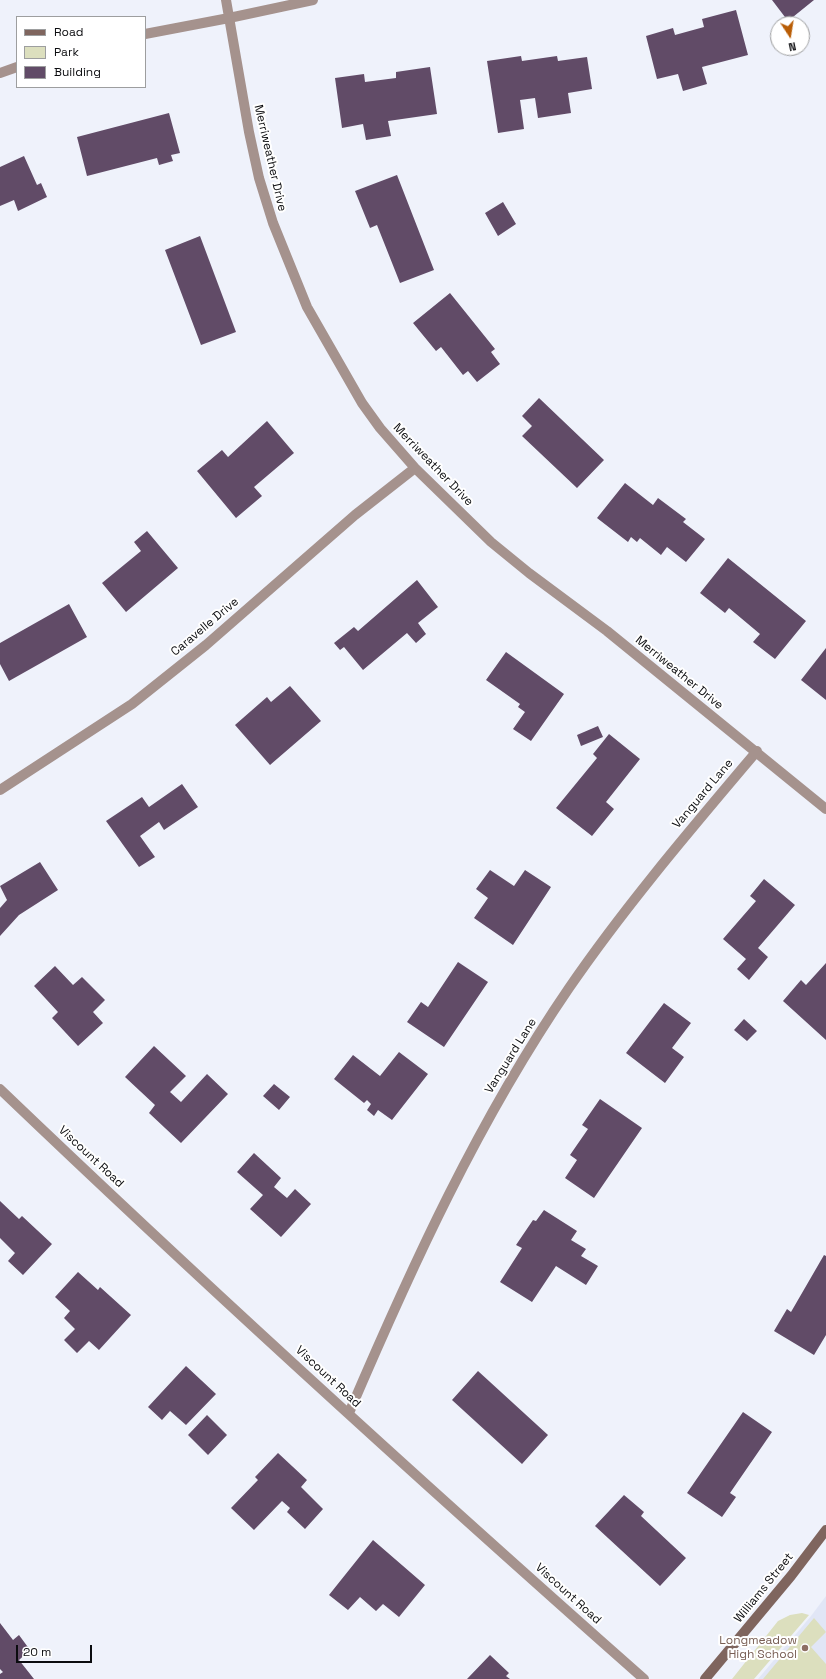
<!DOCTYPE html>
<html>
<head>
<meta charset="utf-8">
<style>
	body { margin:0 }
	#map { position:relative; width:826px; height:1679px; overflow:hidden; background:#eff2fb; font-family:"Space Grotesk",sans-serif }
	canvas { display:block }
	.legend { position:absolute; left:16px; top:16px; width:130px; height:72px; box-sizing:border-box; background:#fff; border:1px solid #9d9e9f; margin:0; padding:5px 7px; list-style:none; font-size:12px; color:#0b0c0f }
	.legend li { display:flex; align-items:center; gap:8px; height:20px }
	.legend b { width:20px; border:1px solid #9d9e9f }
	.north { position:absolute; left:770px; top:16px; width:40px; height:40px; box-sizing:border-box; background:#fff; border:1px solid #9d9e9f; border-radius:50%; rotate:168deg; font-size:11px; font-weight:700; line-height:16px; text-align:center; color:#0b0c0f }
	.north::after { content:''; display:block; margin:auto; width:14px; height:18px; background:#b95d05; clip-path:polygon(50% 0,100% 100%,50% 72%,0 100%) }
	.scale { position:absolute; left:16px; top:1645px; width:76px; height:18px; box-sizing:border-box; border:2px solid #0b0c0f; border-top:0; padding-left:5px; font-size:12px; line-height:14px; white-space:nowrap; color:#0b0c0f; -webkit-text-stroke:3px #fff; paint-order:stroke }
</style>
</head>
<body>
<div id="map">
<canvas width="826" height="1679"></canvas>
<ul class="legend">
<li><b style="height:5px;background:#7f655e"></b>Road</li>
<li><b style="height:11px;background:#dcdfbe"></b>Park</li>
<li><b style="height:11px;background:#614b67"></b>Building</li>
</ul>
<div class="north">N</div>
<div class="scale">20 m</div>
</div>
<script>
const c = document.querySelector('canvas').getContext('2d');
c.lineJoin = 'round';
function fillPath(path, color) { c.fillStyle = color; c.fill(path, 'evenodd'); }
function strokePath(path, color, width, dash) { c.strokeStyle = color; c.lineWidth = width; c.lineCap = dash ? 'butt' : 'round'; c.setLineDash(dash || []); c.stroke(path); }
function drawText(font, color, halo, rows, align = 'center') {
  c.font = font + ' "Space Grotesk",sans-serif'; c.lineWidth = 4; c.setLineDash([]); c.textBaseline = 'middle'; c.strokeStyle = halo; c.fillStyle = color; for (const [text, x, y, turn = 0] of rows) {
    c.save(); c.translate(x, y); c.rotate((+turn || 0) * Math.PI / 180); c.textAlign = isNaN(turn) ? turn : align; if (halo) c.strokeText(text, 0, 0); c.fillText(text, 0, 0); c.restore();
  }
}
fillPath(new Path2D(`
	M826,1596V1679H758L811,1616Z`), '#e1e6f6');
fillPath(new Path2D(`
	M802,1613L809,1615L754,1679H732L778,1621L790,1615Z
	M814,1618L826,1632L811,1647L826,1664V1679H763Z`), '#dcdfbe');
fillPath(new Path2D(`
	M772,0H814L788,21Z
	M736,10L748,55L702,67L707,84L683,91L678,74L657,79L646,36L673,28L675,35L704,27L702,19Z
	M521,56L522,61L557,56L558,61L587,57L592,89L568,93L571,113L538,118L535,98L520,100L524,129L498,133L487,61Z
	M430,67L437,114L388,121L391,136L366,140L363,124L342,128L335,78L364,74L365,82L396,78V72Z
	M169,113L180,153L171,155L173,161L159,165L157,158L87,176L77,137Z
	M24,156L37,185L41,183L47,197L18,211L14,200L0,206V167Z
	M397,175L434,270L400,283L377,225L370,228L355,191Z
	M503,202L516,224L498,236L485,213Z
	M200,236L236,332L201,345L165,250Z
	M450,293L495,349L491,352L500,364L477,382L468,371L463,375L441,347L436,351L413,323Z
	M539,398L604,460L577,488L522,436L532,426L522,416Z
	M267,421L294,453L254,487L262,496L236,518L197,471L222,450L228,457Z
	M625,483L653,505L658,498L686,519L683,522L705,539L686,562L667,547L661,555L640,538L637,542L631,537L628,542L597,518Z
	M147,531L178,568L126,612L102,583L141,551L134,542Z
	M728,558L806,621L775,659L753,642L760,634L729,608L725,613L700,593Z
	M417,580L438,607L418,623L426,634L416,643L407,633L363,670L344,647L340,650L334,643L354,627L358,631Z
	M69,604L87,637L9,681L0,664V643Z
	M826,648V700L801,680Z
	M506,652L564,694L531,741L513,729L525,712L518,707L520,704L486,680Z
	M290,686L321,721L270,765L235,725L267,697L271,702Z
	M598,726L603,737L581,746L577,735Z
	M609,734L640,759L606,802L614,809L592,836L556,808L597,758L593,754Z
	M182,784L198,807L164,830L159,822L140,836L155,857L139,867L106,821L142,797L149,807Z
	M40,862L58,890L19,915L0,936V908L7,900L0,886Z
	M490,870L514,886L525,870L551,887L513,945L474,918L488,898L476,889Z
	M764,879L795,905L758,948L768,957L749,980L737,969L746,959L723,939L756,901L750,896Z
	M458,962L488,982L444,1047L407,1022L421,1002L428,1007Z
	M826,963V1040L783,1001L801,980L806,985Z
	M55,966L73,985L82,977L105,1000L93,1012L103,1023L78,1046L52,1018L58,1012L34,986Z
	M664,1003L691,1023L672,1048L684,1057L665,1083L626,1053Z
	M744,1019L757,1031L747,1041L734,1030Z
	M154,1046L186,1076L170,1092L181,1102L207,1074L228,1094L181,1143L149,1113L155,1105L125,1077Z
	M399,1052L428,1074L392,1120L378,1110L374,1116L367,1110L371,1104L367,1100L364,1103L334,1079L353,1055L380,1076Z
	M274,1084L290,1097L279,1110L263,1096Z
	M600,1099L642,1128L594,1198L565,1178L577,1160L570,1155L588,1129L582,1125Z
	M254,1153L281,1178L274,1187L287,1198L295,1189L311,1204L281,1237L250,1209L263,1195L237,1172Z
	M0,1201L19,1219L22,1216L52,1244L23,1275L8,1261L15,1253L0,1238Z
	M544,1210L577,1231L571,1240L586,1249L581,1256L598,1266L586,1285L556,1266L532,1302L500,1282L522,1248L516,1245L533,1220L536,1221Z
	M824,1255L826,1256V1335L814,1355L774,1331L787,1309L791,1312Z
	M78,1272L98,1290L100,1287L131,1315L99,1350L89,1341L77,1353L64,1340L75,1329L64,1318L70,1311L55,1297Z
	M186,1366L216,1394L186,1425L170,1411L162,1420L148,1407Z
	M478,1371L548,1435L522,1464L452,1400Z
	M743,1412L772,1432L730,1493L736,1497L722,1517L687,1493Z
	M207,1415L227,1435L208,1455L188,1435Z
	M278,1453L307,1480L301,1487L323,1509L305,1529L287,1512L290,1508L282,1501L254,1530L231,1508L258,1480L255,1477Z
	M624,1495L644,1512L641,1516L686,1558L660,1586L595,1526Z
	M373,1540L425,1585L399,1617L383,1604L376,1611L360,1597L348,1610L329,1595Z
	M0,1623L13,1640L19,1635L30,1650L19,1660L34,1679H0V1674L3,1672L0,1669Z
	M490,1655L509,1673L506,1676L510,1679H467Z`), '#614b67');
strokePath(new Path2D(`
	M226,0L249,132L259,178L273,223L307,307L362,403L380,428L415,468L491,542L529,573L607,631L826,809
	M145,34L229,18L313,0
	M0,73L17,67
	M0,790L132,704L206,645L355,515L415,468
	M0,1089C210,1290 426,1486 644,1679
	M349,1413C412,1266 478,1121 569,988C626,905 692,828 757,751`), '#a5928d', 10);
strokePath(new Path2D(`
	M705,1679L791,1576L826,1530`), '#7f655e', 10);
for (const [x, y, r, color] of [
	[805,1648,4,"#8d6e63"]
]) { const dot = new Path2D(); dot.arc(x, y, r, 0, 2 * Math.PI); c.fillStyle = color; c.fill(dot); strokePath(dot, '#fff', 1.5); }
drawText('12px', '#0b0c0f', '#fff', [
	["Merriweather Drive",270,158,77],
	["Merriweather Drive",433,465,46],
	["Caravelle Drive",205,627,-40],
	["Merriweather Drive",679,673,39],
	["Vanguard Lane",703,794,-50],
	["Vanguard Lane",511,1056,-58],
	["Viscount Road",91,1157,43],
	["Viscount Road",328,1377,43],
	["Williams Street",764,1588,-51],
	["Viscount Road",568,1594,42]
]);
drawText('12px', '#785e54', '#fff', [
	["Longmeadow",797,1641],
	["High School",797,1655]
], 'right');
</script>
</body>
</html>
